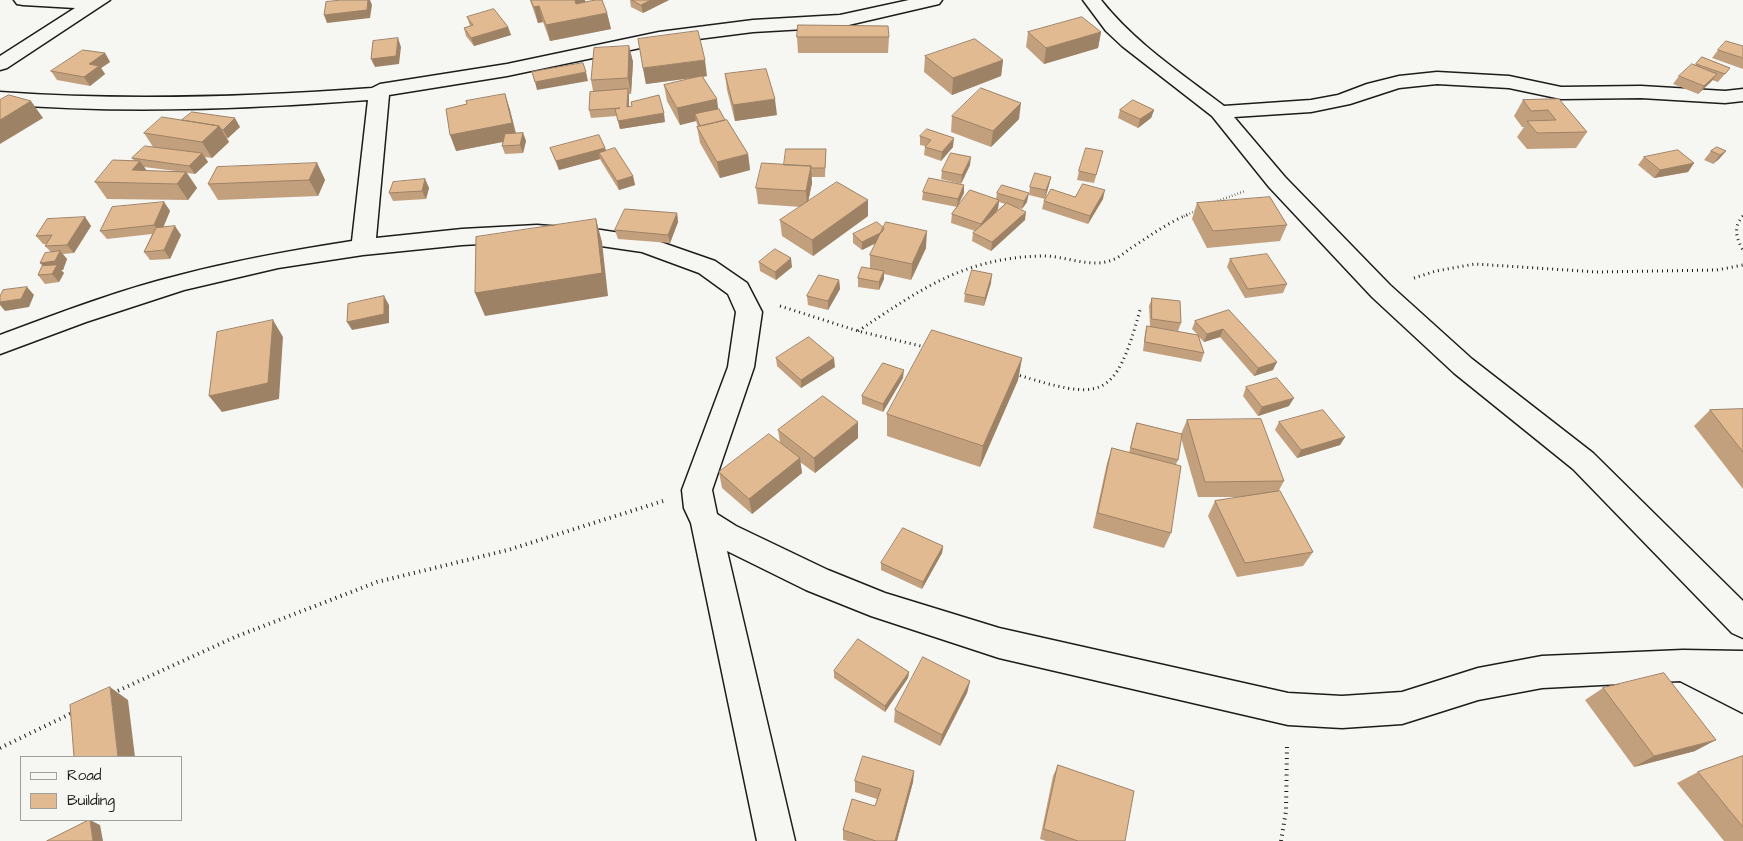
<!DOCTYPE html>
<html>
<head>
<meta charset="utf-8">
<style>
	body { margin:0 }
	#map { position:relative; width:1743px; height:841px; overflow:hidden; background:#f6f6f2; font-family:"Architects Daughter",sans-serif }
	canvas { display:block }
	.legend { position:absolute; left:20px; top:756px; width:162px; height:65px; box-sizing:border-box; background:#f6f6f2; border:1px solid #9f9f9c; margin:0; padding:6px 9px; list-style:none; font-size:15px; color:#1c1c1c }
	.legend li { display:flex; align-items:center; gap:10px; height:25px }
	.legend b { width:25px; border:1px solid #9f9f9c }
</style>
</head>
<body>
<div id="map">
<canvas width="1743" height="841"></canvas>
<ul class="legend">
<li><b style="height:6px;background:#f6f6f2"></b>Road</li>
<li><b style="height:14px;background:#e1ba92"></b>Building</li>
</ul>
</div>
<script>
const c = document.querySelector('canvas').getContext('2d');
c.lineJoin = 'round';
function strokePath(path, color, width, dash) { c.strokeStyle = color; c.lineWidth = width; c.lineCap = dash ? 'butt' : 'round'; c.setLineDash(dash || []); c.stroke(path); }
function fillPath(path, color) { c.fillStyle = color; c.fill(path, 'evenodd'); }
const minor = new Path2D(`
	M14,0H110L7,68L0,70V56L75,8L23,5L17,4Z
	M909,0H942L939,4L840,27L753,32L659,44L507,76L389,95L376,238L462,229L537,225L601,230L646,237L715,261L747,283L762,312L754,367L712,490L717,514L736,526L828,570L885,593L999,628L1288,693L1342,696L1402,692L1478,668L1542,656L1683,650L1743,651V713L1680,681L1542,688L1478,700L1402,724L1342,728L1288,725L999,658L871,616L806,590L727,551L795,841H757L691,523L684,508L682,490L728,367L736,312L728,294L699,273L642,252L601,246L537,241L462,245L363,255L278,268L184,290L86,322L0,354V335C59,313 119,290 180,275C237,260 294,250 352,241L368,100C245,109 123,114 0,104V92C124,101 248,97 372,88L380,84L507,64L659,32L753,20L840,15Z
	M1083,0H1101C1135,43 1181,73 1224,106L1311,100L1338,95L1367,84L1399,76L1437,72L1509,76L1561,87L1641,86L1725,91L1743,89V101L1725,103L1641,98L1561,99L1509,88L1437,84L1399,88L1350,104L1311,112L1234,117L1285,177L1390,285L1472,359L1593,453L1743,601V638L1732,633L1573,469L1454,373L1372,297L1269,187L1212,116L1122,46L1106,31Z`);
strokePath(minor, '#1c1c1c', 3);
strokePath(new Path2D(`
	M1215,202L1245,191
	M1184,216L1198,210`), '#1c1c1c', 2.5, [0.5, 2.5]);
strokePath(new Path2D(`
	M1743,216C1733,227 1736,238 1743,250
	M1414,278L1436,271L1475,264L1597,272L1717,270L1743,265
	M780,306L858,331L925,347
	M858,331C920,290 963,258 1041,256C1064,255 1090,269 1112,260C1119,258 1125,252 1131,248C1150,236 1167,223 1187,215
	M1015,374C1102,401 1115,401 1140,310`), '#1c1c1c', 3, [1, 4]);
strokePath(new Path2D(`
	M113,693L235,637L377,582L508,550L663,501
	M0,748L74,712
	M1281,841L1286,811L1287,745`), '#1c1c1c', 4, [1, 4.5]);
fillPath(minor, '#f6f6f2');
fillPath(new Path2D(`
	M530,0H585V2L607,13L611,29L550,41L543,22L538,23Z
	M630,0H669L643,13L631,7Z
	M467,17L508,27L511,35L474,46L466,36L464,28L470,26Z
	M1028,32H1101L1098,48L1044,64L1026,47Z
	M797,37H889L888,53H798Z
	M629,46L633,62L631,94H629V107L665,122L620,129L617,116L591,118L589,110L593,91L591,80Z
	M1743,46V69L1712,58L1718,50Z
	M105,53L110,62L101,68L105,74L90,86L57,80L51,71Z
	M925,56L1003,60L1001,76L952,95L924,72Z
	M1702,57L1730,68L1718,82L1712,80L1698,94L1673,84L1679,76L1695,65Z
	M643,68L707,76L703,77L718,109L748,154L750,170L720,178L700,143L697,127H698L696,121L680,125L667,101L664,85L699,77L646,84Z
	M725,74L777,115L735,121L727,90Z
	M505,94L510,110L516,133H523L526,141L523,153L505,154L502,146L503,142L456,151L467,104Z
	M1559,99L1587,132L1576,148L1527,149L1517,137L1524,127H1522L1514,116L1523,100Z
	M1120,110H1154L1151,118L1138,128L1118,118Z
	M952,116L1019,119L991,147L951,132Z
	M182,120L240,127L228,138H227L229,142L212,158L205,157L208,162L195,174L187,173L197,188L188,200L107,199L95,182L134,161L132,158L153,147L144,133ZM144,167L176,171H147Z
	M920,136L953,147L941,161L924,155L925,146L920,145Z
	M550,148H605L606,150L633,176L635,185L619,190L601,161L600,159L559,170Z
	M826,149L825,177H811L812,183L808,202L868,200V216L813,256L782,236L780,220L801,207L758,204L756,188Z
	M1711,151H1726L1719,159L1713,164L1704,160Z
	M1644,157L1694,163L1688,172L1654,178L1638,165Z
	M1101,159L1094,183L1077,180L1079,171Z
	M317,163L325,180L318,196L218,200L208,184Z
	M970,165L961,184L941,179L942,171Z
	M1051,177L1049,185L1045,199L1075,197L1103,199L1088,224L1042,209L1044,201L1045,199L1029,195L1030,187Z
	M425,179L429,188L426,199L393,201L389,193Z
	M964,185V193L958,205L996,199L997,193L1027,202L1022,209L1019,208L1025,220L991,251L972,241L973,233L975,231L951,223L952,214L957,207L922,200L923,192ZM999,202L1005,204L993,215L998,209Z
	M164,202L170,211L163,227L181,235L170,259L150,260L144,252L152,234L107,239L100,231Z
	M1197,203L1287,225L1280,241L1207,248L1192,219Z
	M677,213L678,222L670,243L618,239L615,230Z
	M85,217L91,226L74,253L63,254L67,259L63,270H61L64,273L59,282L45,284L38,275L51,252L45,246L46,244H43L36,236Z
	M884,228L926,248L911,280L884,274V279L879,290L858,287V278L870,268V255L876,243L862,250L853,243V234Z
	M1230,259L1287,284L1283,293L1245,298L1227,267Z
	M759,262L792,267L776,280L760,271Z
	M839,280L840,289L828,310L808,305L807,296Z
	M991,283L984,306L964,302L965,294Z
	M1152,298L1181,323L1178,331L1168,330L1198,335L1192,329L1195,321L1229,310L1273,370L1254,376L1220,337L1204,342L1198,336L1204,353L1201,362L1143,351L1145,334L1147,326H1150L1149,306Z
	M776,358L835,367L801,388L777,366Z
	M1022,358L1018,380L980,467L887,436V414Z
	M903,378L883,412L862,404V396Z
	M1246,387L1289,406L1258,416L1243,396Z
	M1743,409V489L1694,426L1710,410Z
	M1187,420L1284,481L1278,492L1313,552L1303,566L1237,577L1208,516L1215,501L1244,497H1198L1181,438L1178,460L1176,464L1171,533L1164,548L1093,528L1107,463L1112,448L1129,453L1134,431L1137,423L1181,434Z
	M1279,422L1345,437L1340,445L1297,458L1275,430Z
	M778,430L858,438L815,473L800,462L802,473L752,514L722,488L719,472L780,442Z
	M943,546L942,553L922,589L881,570V563Z
	M834,671L909,672L908,678L885,712L834,678Z
	M970,681L967,693L940,746L894,722L895,710Z
	M1603,688L1695,751L1634,767L1585,700Z
	M1743,756V841H1724L1677,783L1698,772Z
	M1058,765L1125,841H1046L1040,839L1053,776Z
	M914,771L913,782L897,841H848L843,840V830L875,806L877,799L855,792V781Z`), '#c2a07e');
fillPath(new Path2D(`
	M368,0H370L372,5L370,18L327,23L324,15Z
	M574,0H585L588,11L577,13Z
	M651,0H669L643,13L641,5Z
	M539,6L543,22L538,23L534,7Z
	M607,13L611,29L550,41L546,25Z
	M508,27L511,35L474,46L471,38Z
	M1101,32L1098,48L1044,64L1046,48Z
	M398,38L401,47L399,64L375,67L371,59Z
	M629,46L633,62L631,94L628,78Z
	M105,53L110,62L101,68L105,74L90,86L84,77L89,64Z
	M705,60L707,76L646,84L643,68Z
	M1003,60L1001,76L952,95L953,78Z
	M586,72L588,81L537,90L535,82Z
	M1717,74L1711,82L1698,94L1704,86Z
	M628,89L629,97V115L627,107Z
	M505,94L510,110L517,139L456,151L450,135Z
	M717,99L719,115L695,114L696,121L680,125L677,108Z
	M775,99L777,115L735,121L733,105Z
	M31,101L43,118L0,144V120Z
	M1021,103L1019,119L991,147L993,131Z
	M1154,110L1151,118L1138,128L1140,119Z
	M664,113L665,122L620,129L618,121Z
	M235,118L240,127L228,138L223,130Z
	M219,126L229,142L212,158L202,142Z
	M523,133L526,141L523,153L520,145Z
	M954,138L953,147L941,161L942,152Z
	M605,148L607,157L599,153L600,159L559,170L556,161Z
	M1726,151L1719,159L1713,164L1720,155Z
	M202,153L208,162L195,174L189,166Z
	M748,154L750,170L720,178L717,162Z
	M971,157L970,165L961,184L962,175Z
	M140,161L151,177L132,170Z
	M317,163L325,180L318,196L309,180Z
	M1694,163L1688,172L1654,178L1660,170Z
	M811,166L812,183L807,207L806,191Z
	M186,172L197,188L188,200L177,184Z
	M633,176L635,185L619,190L617,181Z
	M1051,177L1049,185L1045,199L1046,190Z
	M425,179L429,188L426,199L422,191Z
	M964,185V193L957,207L958,199Z
	M1105,190L1103,199L1088,224L1090,216Z
	M1029,193L1027,202L1022,209L1024,201Z
	M868,200V216L813,256L812,240Z
	M999,200L998,209L980,233L981,224Z
	M164,202L170,211L161,233L154,225Z
	M1026,212L1025,220L991,251L992,242Z
	M677,213L678,222L670,243L668,235Z
	M85,217L91,226L74,253L67,245Z
	M596,219L602,242L608,296L485,316L475,293Z
	M175,226L181,235L170,259L164,250Z
	M886,229V238L862,250V242Z
	M927,231L926,248L911,280L912,264Z
	M60,251L67,259L63,270H61L64,273L59,282L52,274L48,272L40,263Z
	M791,258L792,267L776,280L775,272Z
	M884,271V279L879,290V282Z
	M992,274L991,283L984,306L985,298Z
	M839,280L840,289L828,310V301Z
	M27,287L34,295L29,307L5,311L0,305V302Z
	M384,296L389,305V323L352,330L347,322Z
	M273,320L283,337L279,399L222,412L209,396Z
	M1223,329L1220,337L1204,342L1207,334Z
	M834,358L835,367L801,388V380Z
	M1022,358L1018,380L980,467L983,446Z
	M1277,362L1273,370L1254,376L1258,368Z
	M904,370L903,378L883,412V404Z
	M1294,398L1289,406L1258,416L1262,407Z
	M858,422V438L815,473L814,458Z
	M1345,437L1340,445L1297,458L1301,450Z
	M800,458L802,473L752,514L749,499Z
	M943,546L942,553L922,589L923,582Z
	M909,672L908,678L885,712V706Z
	M970,681L967,693L940,746L942,735Z
	M110,687L128,700L135,757H118Z
	M1716,740L1695,751L1634,767L1654,756Z
	M914,771L913,782L897,841H895Z
	M90,820L100,825L103,841H93Z`), '#9e8266');
const building = new Path2D(`
	M342,0H368L367,10L324,15L326,2Z
	M531,0H575L576,4L595,0H602L607,13L546,25L539,6L534,7Z
	M632,0H651L641,5Z
	M494,9L508,27L471,38L464,28L473,25L467,17Z
	M1082,17L1101,32L1046,48L1028,32Z
	M798,25L888,26L889,37H797Z
	M698,31L705,60L643,68L638,39Z
	M398,38L396,56L371,59L373,41Z
	M975,39L1003,60L953,78L925,56Z
	M1726,41L1743,46V58L1718,50Z
	M629,46L628,78L591,80L594,48Z
	M83,50L105,53L89,64L99,66L84,77L51,71Z
	M1702,57L1730,68L1725,74L1696,64Z
	M583,63L586,72L535,82L532,72Z
	M1692,64L1717,74L1704,86L1679,76Z
	M766,69L775,99L733,105L725,74Z
	M702,76L717,99L677,108L664,85Z
	M981,88L1021,103L993,131L952,116Z
	M628,89L627,107L632,106L631,102L659,95L664,113L618,121L615,109L620,108L589,110L590,92Z
	M505,94L512,123L450,135L446,109L467,104L466,101Z
	M9,95L31,101L0,120V100Z
	M1559,99L1587,132L1537,133L1527,121L1556,120L1548,110L1531,111L1523,100Z
	M1133,100L1154,110L1140,119L1120,110Z
	M719,109L725,120L700,126L695,114Z
	M192,112L235,118L223,130L221,129L219,126L182,120Z
	M162,117L219,126L202,142L144,133Z
	M727,120L748,154L717,162L697,127Z
	M927,129L954,138L942,152L925,147L931,140L920,136Z
	M523,133L520,145L502,146L505,134Z
	M599,135L605,148L556,161L550,148Z
	M145,146L202,153L189,166L132,158Z
	M1717,147L1726,151L1720,155L1711,151Z
	M615,148L633,176L617,181L599,153Z
	M1086,148L1103,151L1096,175L1079,171Z
	M786,149H826L825,168H811V166L784,165Z
	M1678,150L1694,163L1660,170L1644,157Z
	M951,153L971,157L962,175L942,171Z
	M113,160L140,161L132,170L186,172L177,184L95,182Z
	M317,163L309,180L208,184L217,167Z
	M762,163L811,166L806,191L756,188Z
	M1035,173L1051,177L1046,190L1030,187Z
	M929,178L964,185L958,199L923,192Z
	M425,179L422,191L389,193L393,182Z
	M837,182L868,200L812,240L780,220Z
	M1083,184L1105,190L1090,216L1044,201L1051,189L1075,197Z
	M1002,185L1029,193L1024,201L997,193Z
	M970,190L999,200L981,224L952,214Z
	M1270,197L1287,225L1213,231L1197,203Z
	M164,202L154,225L100,231L112,207Z
	M1007,203L1026,212L992,242L973,233Z
	M625,209L677,213L668,235L615,230Z
	M85,217L67,245L45,246L52,235L36,236L47,219Z
	M596,219L602,273L475,293L476,237Z
	M877,222L884,228L882,232L862,242L853,234Z
	M886,222L927,231L912,264L870,255Z
	M175,226L164,250L144,252L156,228Z
	M775,249L791,258L775,272L759,262Z
	M60,251L55,261L40,263L45,253Z
	M1267,254L1287,284L1248,289L1230,259Z
	M57,265L52,274L38,275L42,266Z
	M862,267L884,271L879,282L858,278Z
	M972,270L992,274L985,298L965,294Z
	M819,275L839,280L828,301L807,296Z
	M27,287L21,299L0,302V296L3,290Z
	M384,296V314L347,322L348,304Z
	M1152,298L1180,301L1181,323L1152,319Z
	M1229,310L1277,362L1258,368L1223,329L1207,334L1195,321Z
	M273,320L268,383L209,396L217,332Z
	M1147,326L1198,335L1204,353L1145,342Z
	M932,330L1022,358L983,446L887,414Z
	M809,337L834,358L801,380L776,358Z
	M883,363L904,370L883,404L862,396Z
	M1277,378L1294,398L1262,407L1246,387Z
	M823,396L858,422L814,458L778,430Z
	M1743,409V452L1710,410Z
	M1323,410L1345,437L1301,450L1279,422Z
	M1261,419L1284,481L1205,482L1187,420Z
	M1137,423L1182,434L1178,460L1131,448Z
	M769,434L800,458L749,499L719,472Z
	M1112,448L1181,466L1171,533L1098,513Z
	M1280,491L1313,552L1245,563L1215,501Z
	M903,528L943,546L923,582L881,563Z
	M858,639L909,672L885,706L834,671Z
	M923,657L970,681L942,735L895,710Z
	M1664,673L1716,740L1654,756L1603,688Z
	M110,687L118,757H74L70,705Z
	M863,756L914,771L895,841H876L843,830L852,799L875,806L881,789L855,781Z
	M1743,756V827L1698,772Z
	M1058,765L1134,791L1125,841H1078L1044,829Z
	M89,820H90L93,841H47Z`);
fillPath(building, '#e1ba92');
strokePath(building, '#9e8266', 1);
</script>
</body>
</html>
